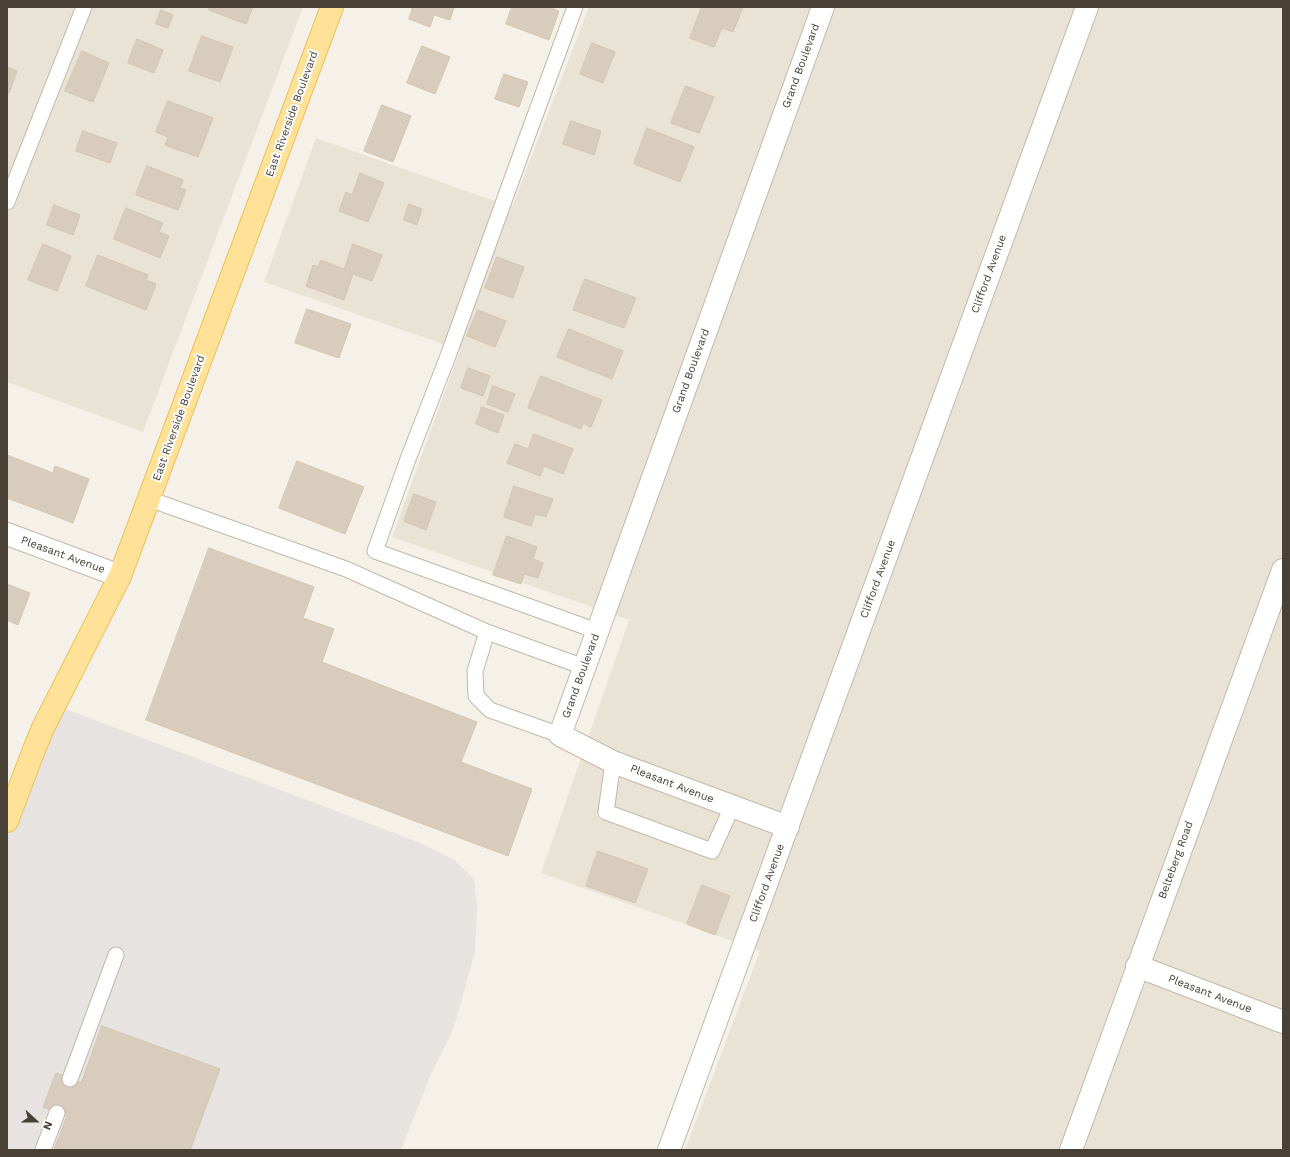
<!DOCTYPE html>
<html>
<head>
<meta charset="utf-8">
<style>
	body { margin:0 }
	#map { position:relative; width:1290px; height:1157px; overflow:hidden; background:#f5f1e8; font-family:"Work Sans",sans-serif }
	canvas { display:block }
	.frame { position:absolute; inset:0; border:8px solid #494136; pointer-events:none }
	.north { position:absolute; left:16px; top:1101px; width:40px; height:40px; -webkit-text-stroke:3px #fff; paint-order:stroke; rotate:111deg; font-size:11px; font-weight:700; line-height:16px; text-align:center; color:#494136 }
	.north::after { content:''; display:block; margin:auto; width:14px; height:18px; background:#494136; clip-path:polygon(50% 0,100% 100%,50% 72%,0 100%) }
</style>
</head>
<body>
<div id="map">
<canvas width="1290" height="1157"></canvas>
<div class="frame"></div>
<div class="north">N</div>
</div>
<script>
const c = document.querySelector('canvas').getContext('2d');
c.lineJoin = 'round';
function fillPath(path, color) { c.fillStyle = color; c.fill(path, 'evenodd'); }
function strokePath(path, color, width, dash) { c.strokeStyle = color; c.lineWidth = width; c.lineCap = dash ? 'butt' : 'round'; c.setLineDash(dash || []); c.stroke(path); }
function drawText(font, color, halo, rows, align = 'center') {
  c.font = font + ' "Work Sans",sans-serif'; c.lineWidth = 4; c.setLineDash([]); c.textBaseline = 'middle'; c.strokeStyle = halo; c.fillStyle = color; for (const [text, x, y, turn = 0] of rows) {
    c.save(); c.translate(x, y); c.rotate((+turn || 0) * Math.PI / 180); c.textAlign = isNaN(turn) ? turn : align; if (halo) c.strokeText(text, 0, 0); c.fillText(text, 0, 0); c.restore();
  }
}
fillPath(new Path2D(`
	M7,7H303L143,432L7,382Z
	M589,7H1283V1150H685L760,951L541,873L629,620L392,537L460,350L264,282L316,138L512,207Z`), '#e9e3d5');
fillPath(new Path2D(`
	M55,705L418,842L454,860L474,879L477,908L475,951L456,1021L449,1038L431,1074L401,1150H7V826Z`), '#e6e3e0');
const building = new Path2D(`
	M210,7H253L246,24L209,10Z
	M413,7H454L450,20L434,15L430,27L409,19Z
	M512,7H549L559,11L549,40L506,24Z
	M702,7H743L733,32L722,28L714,47L690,38Z
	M161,10L173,15L168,28L156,24Z
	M202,36L233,47L220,82L189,71Z
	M137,39L163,50L154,73L128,63Z
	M592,43L615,52L603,83L580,74Z
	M422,46L450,57L435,94L407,83Z
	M82,51L109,63L93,102L65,91Z
	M7,67L17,71L9,93H7Z
	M504,74L528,82L519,107L495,99Z
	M686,86L714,97L699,133L671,123Z
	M168,101L213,118L198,157L165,145L168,137L156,132Z
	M382,105L411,116L393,162L364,151Z
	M571,121L601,131L594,155L563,144Z
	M647,128L694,147L680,182L634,164Z
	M83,131L117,143L110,163L76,151Z
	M147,166L183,180L180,188L186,190L178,210L136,195Z
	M360,173L384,183L368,222L339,211L346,192L352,195Z
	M409,204L422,209L417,225L404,220Z
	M54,205L80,215L73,235L47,225Z
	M126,208L163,223L159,232L169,236L160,258L114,239Z
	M43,244L71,256L57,291L28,280Z
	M353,244L382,255L372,281L353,274L344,300L306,286L313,265L318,267L321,260L344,269Z
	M98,255L148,275L146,280L156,284L146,310L86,286Z
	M497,257L524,267L513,298L485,288Z
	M585,279L636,298L624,328L573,310Z
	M307,309L351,324L339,358L295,343Z
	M478,310L506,321L495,347L467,336Z
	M569,329L623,351L612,379L557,357Z
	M468,368L490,376L483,396L461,388Z
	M541,376L602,400L591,427L583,423L581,429L528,408Z
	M493,386L515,394L508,412L487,404Z
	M482,407L504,415L498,433L476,424Z
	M534,434L573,449L563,474L544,466L540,476L507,463L515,444L528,449Z
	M7,455L53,473L55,466L89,479L73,523L7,498Z
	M297,461L364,487L345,534L279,508Z
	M514,486L553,499L546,517L535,514L531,526L504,517Z
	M414,494L436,502L426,530L404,521Z
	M507,536L537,547L533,559L543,563L538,578L524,574L521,584L493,575Z
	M209,548L314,587L303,618L334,629L322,662L477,722L461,762L532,789L508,856L146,720Z
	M7,584L30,593L18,625L7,620Z
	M598,851L648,869L635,903L586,886Z
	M702,885L730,896L715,935L687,924Z
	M102,1026L220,1069L190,1150H54L67,1116L43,1107L56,1073L81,1083Z`);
fillPath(building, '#d8cdbc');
strokePath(building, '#d3c5af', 1);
const lane = new Path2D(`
	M575,7L526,140L448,356L408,459L375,551L597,631
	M7,202L84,7
	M149,499L346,569L487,632L584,667
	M487,632L475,671L476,696L490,710L560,735
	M613,762L606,812L712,851L732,807
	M70,1079L116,955
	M43,1150L57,1113`);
const street = new Path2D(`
	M7,534L120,576
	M788,827L613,762L560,735L823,7
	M1137,966L1283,1022
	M669,1150L1087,7
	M1071,1150L1283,570`);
const primary = new Path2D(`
	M7,821L35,747L43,728L120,576L332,7`);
strokePath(lane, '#c1b9a9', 17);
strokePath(street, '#c1b9a9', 24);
strokePath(primary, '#ecc15e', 24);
strokePath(lane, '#fff', 15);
strokePath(street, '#fff', 22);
strokePath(primary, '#ffe197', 22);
drawText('11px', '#494136', '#fff', [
	["Grand Boulevard",801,66,-70],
	["East Riverside Boulevard",292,114,-70],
	["Clifford Avenue",989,274,-70],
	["Grand Boulevard",691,371,-70],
	["East Riverside Boulevard",179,418,-70],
	["Pleasant Avenue",63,555,20],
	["Clifford Avenue",878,579,-70],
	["Grand Boulevard",581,676,-70],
	["Pleasant Avenue",672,784,21],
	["Belteberg Road",1176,860,-70],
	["Clifford Avenue",767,883,-70],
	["Pleasant Avenue",1210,994,21]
]);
</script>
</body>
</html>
